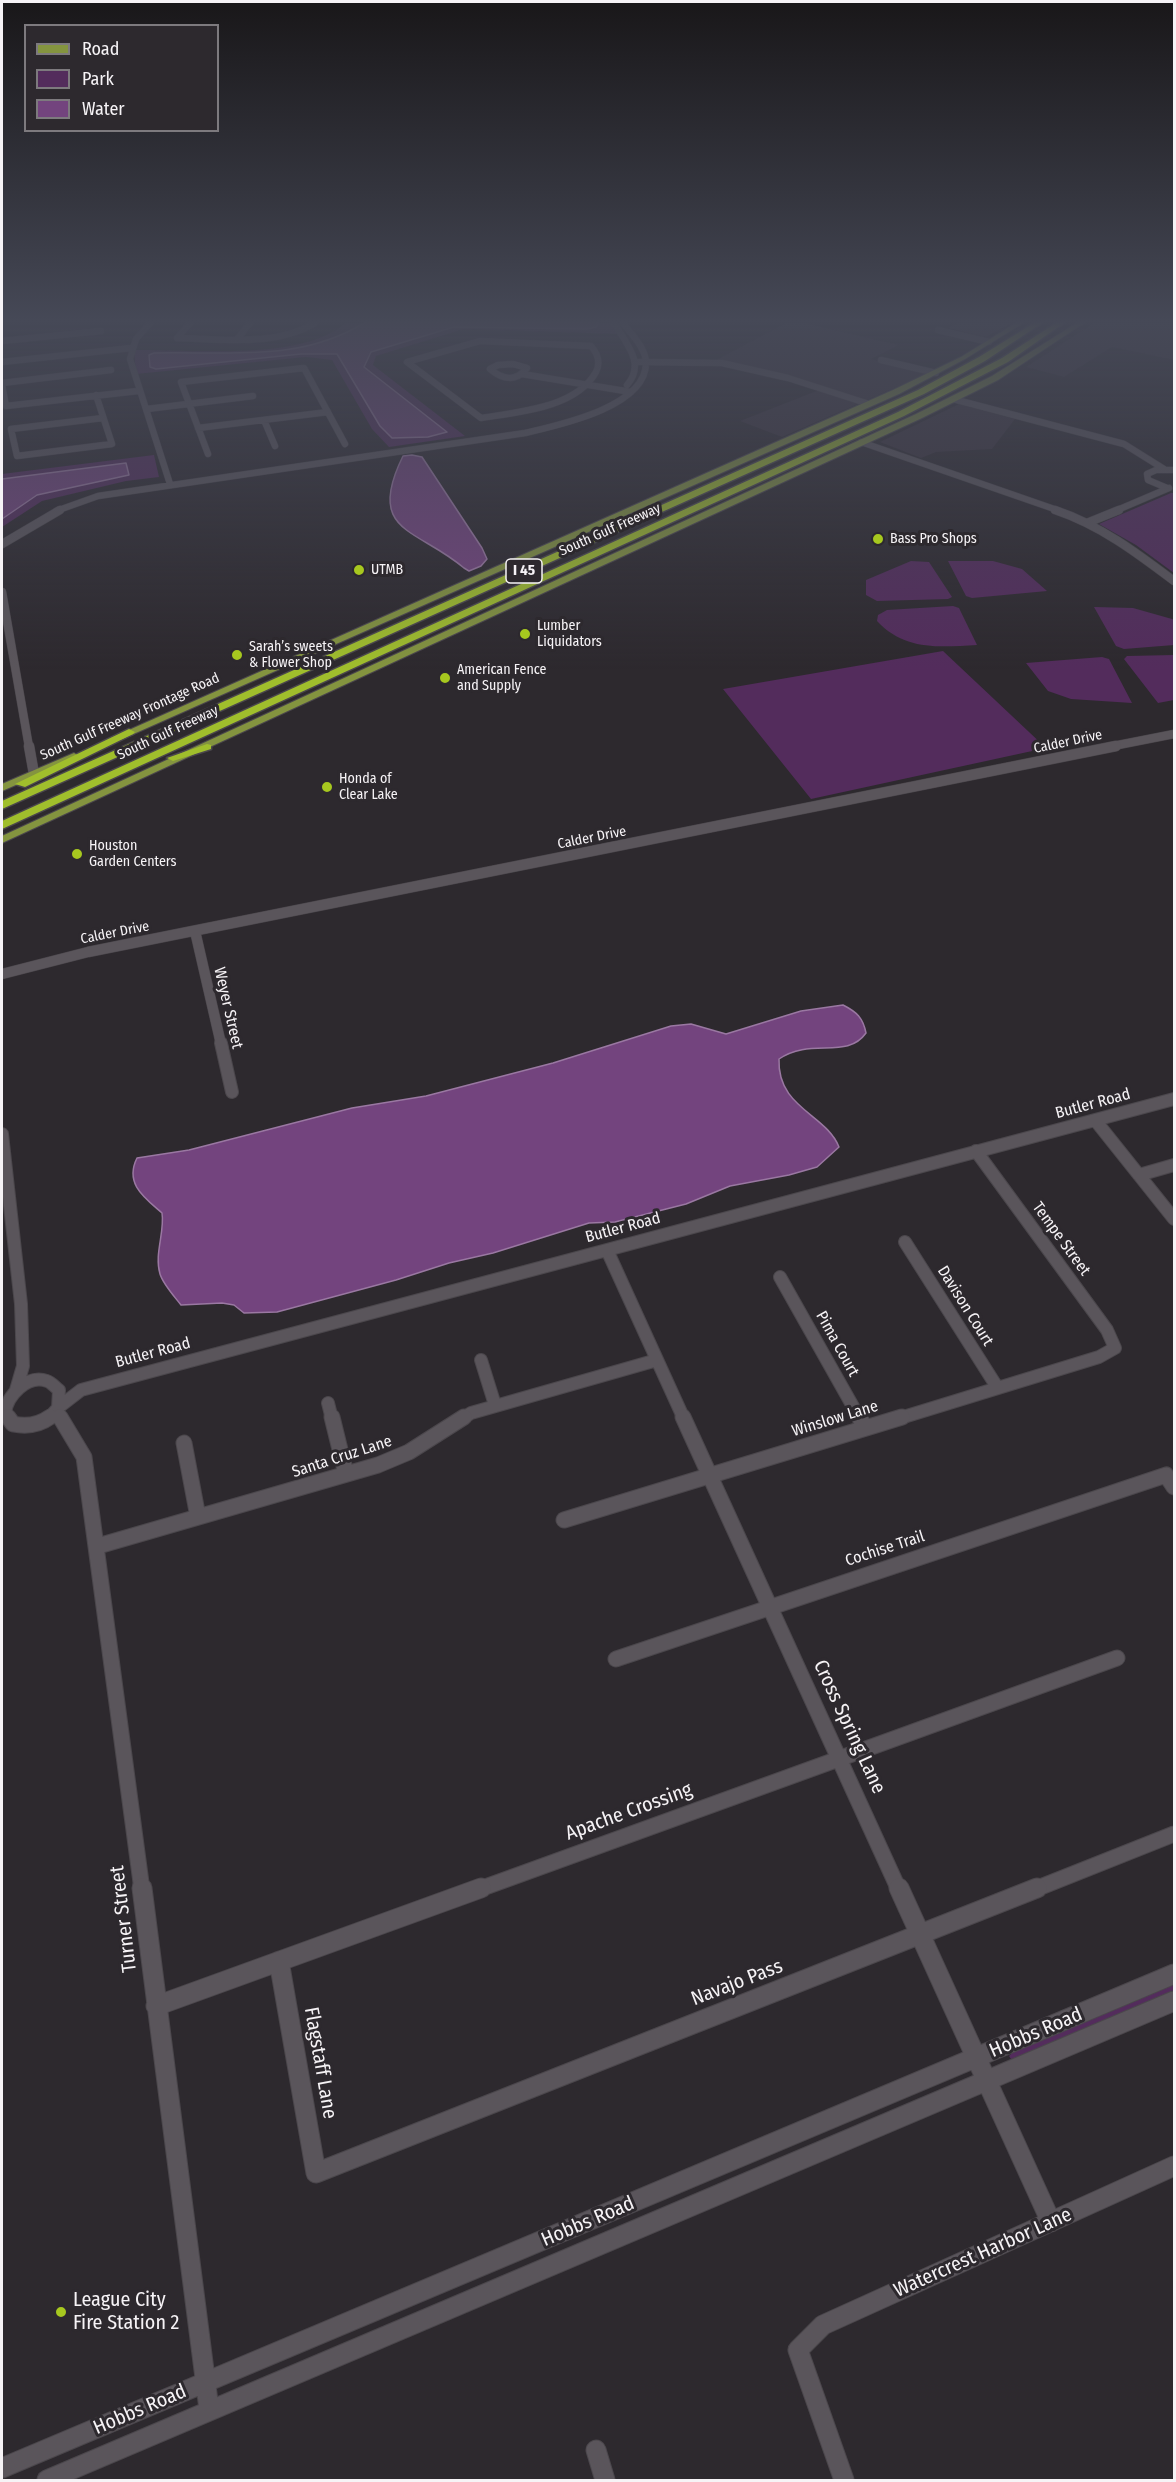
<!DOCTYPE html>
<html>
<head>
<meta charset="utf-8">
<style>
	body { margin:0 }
	#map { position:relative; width:1176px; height:2482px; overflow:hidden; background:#2d292e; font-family:"Fira Sans Condensed",sans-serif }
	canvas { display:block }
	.frame { position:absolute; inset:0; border:3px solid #f6f3f6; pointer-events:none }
	.legend { position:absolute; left:24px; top:24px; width:195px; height:108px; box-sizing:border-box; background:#2d292e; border:2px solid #7d7a7e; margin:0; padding:8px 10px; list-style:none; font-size:18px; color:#f6f3f6 }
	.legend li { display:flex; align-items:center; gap:12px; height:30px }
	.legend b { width:30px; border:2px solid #7d7a7e }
</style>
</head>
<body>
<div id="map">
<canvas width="1176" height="2482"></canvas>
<div class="frame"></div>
<ul class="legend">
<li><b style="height:8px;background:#84943f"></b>Road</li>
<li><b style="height:16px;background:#532c5c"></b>Park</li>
<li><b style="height:16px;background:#73447e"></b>Water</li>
</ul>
</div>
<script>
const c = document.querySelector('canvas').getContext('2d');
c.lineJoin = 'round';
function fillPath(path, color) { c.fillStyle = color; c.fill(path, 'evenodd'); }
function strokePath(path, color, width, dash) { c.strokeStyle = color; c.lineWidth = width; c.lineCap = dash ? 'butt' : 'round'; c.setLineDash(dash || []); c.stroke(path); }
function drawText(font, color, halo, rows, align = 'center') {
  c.font = font + ' "Fira Sans Condensed",sans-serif'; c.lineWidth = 6; c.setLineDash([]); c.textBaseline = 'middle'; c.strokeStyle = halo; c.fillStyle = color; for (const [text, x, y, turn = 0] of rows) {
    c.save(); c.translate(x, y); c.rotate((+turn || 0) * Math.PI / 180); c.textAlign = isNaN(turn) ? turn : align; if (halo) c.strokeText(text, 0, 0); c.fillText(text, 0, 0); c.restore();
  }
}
fillPath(new Path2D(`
	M786,323H804L899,345L871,359L929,373L782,437L740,421L824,388L778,373L716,360Z
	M957,323H1012L986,337L948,328Z
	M1094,323H1174V360L1112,347L1064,377L1026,367Z
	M959,404L1015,419L992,449L936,452L921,458L880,442Z`), '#3a323c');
fillPath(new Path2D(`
	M346,323H612L619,334L464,329L376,356L373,365L465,436L389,447L372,429L332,360L306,357L136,374L134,350C193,349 299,362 346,323Z
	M154,455L159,477L126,481L42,501L2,527V474Z
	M1171,493H1174V573L1136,545L1099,524Z
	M911,561L929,562L952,597L948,599L877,601L866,595V580Z
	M948,561H993L1022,569L1047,591L972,598L966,596Z
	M953,606L959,608L977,645C939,647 905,651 877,621L878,615L887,610Z
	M1094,607L1133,608L1172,619L1174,620V645L1124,649L1116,646Z
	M943,651L1046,748L811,799L723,689Z
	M1174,655V700L1158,703L1124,659L1127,656Z
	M1102,657L1109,659L1132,703L1071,699L1048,691L1026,663Z
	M1174,1983V1993L1028,2055L1011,2059L1009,2056L1019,2047Z`), '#532c5c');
const water = new Path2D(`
	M364,323H599L596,327L587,329L454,327L371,352L364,367L447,432L428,437L392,438L380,426L337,354H301L156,369L150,367L149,355L154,353C228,351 298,363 364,323Z
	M412,455L422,457L482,548L487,559L481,566L469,571L464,568C417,528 365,533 403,456Z
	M126,463L129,475L37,495L2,519V479Z
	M843,1005C857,1012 863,1018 866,1033C847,1060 811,1037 779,1059C777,1108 826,1114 839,1147L817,1167L789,1175L730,1186L686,1204L615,1222L589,1223L493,1253L449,1263L396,1280L277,1312L244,1313L234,1305L222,1303L181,1305C174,1296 163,1284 160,1274C154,1254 165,1232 162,1213C145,1198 124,1184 137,1158L189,1150L352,1108L426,1096L553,1063L671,1026L691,1024L726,1034L801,1011Z`);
fillPath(water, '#73447e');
strokePath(water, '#9a78a2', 1.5);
const minorFar5 = new Path2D(`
	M150,323L136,339L130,359L170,484
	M614,323C626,343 646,364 627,385
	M938,330L989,342
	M177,338C222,339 275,347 315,323
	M177,338L190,323
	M238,338L250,323
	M2,341L101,331
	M480,341L591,346C598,354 601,362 596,372C576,408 518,412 481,418L407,362Z
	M881,360L936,373
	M2,362L131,348
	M639,362L722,363L788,378L869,404
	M513,364L527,368C516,382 503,380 490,369L498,365Z
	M522,374L631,392
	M2,383L111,370
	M2,385L6,406L138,391
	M96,395L112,444L17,456L11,429L103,418
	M953,399L1124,444L1164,469
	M147,409L253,396
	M264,420L275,446
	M198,428L328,412
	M861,442L1060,511
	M208,454L181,382L304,368L345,444
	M1167,488L1148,480L1147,474L1156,470H1174
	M56,511L98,496L525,433C559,425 646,407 646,363C646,348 631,334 623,323
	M1115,511L1169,488`);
const minorFar4 = new Path2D(`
	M1055,510C1100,525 1137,553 1174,581
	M1087,523L1119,510
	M2,544L60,510
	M2,592L29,747
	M1108,747L1174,734`);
const minorFar3 = new Path2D(`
	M29,746L34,774
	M195,931L221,1044
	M2,974L88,952L1116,746`);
const minorFar2 = new Path2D(`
	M221,1043L232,1092
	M1095,1120L1174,1219
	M2,1134L21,1304L23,1366L16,1390
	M1139,1175L1174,1165
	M905,1242L997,1387
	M607,1250L684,1419
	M780,1277L860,1419
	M481,1360L495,1405
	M328,1403L332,1419
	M59,1407L81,1390L1174,1099
	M56,1411L61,1419
	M9,1419L5,1413C7,1396 27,1374 47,1381C51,1382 56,1388 59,1390L58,1408L48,1419
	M462,1419L471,1413L657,1360
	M897,1419L1099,1357L1115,1348L1107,1330L976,1151`);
const minorFar1 = new Path2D(`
	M8,1417L13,1424C27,1427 39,1425 50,1417
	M60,1417L84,1457L142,1890
	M332,1417L346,1474
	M683,1417L899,1890
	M859,1417L865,1427
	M184,1443L198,1517
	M564,1520L902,1417
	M98,1546L378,1465L409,1452L464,1417
	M616,1659L1166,1475L1174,1487
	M477,1890L1117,1658
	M1033,1890L1174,1834`);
const minor = new Path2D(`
	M142,1888L209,2409
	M899,1888L1051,2222
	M279,1961L316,2173L1037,1888
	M156,2006L481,1888
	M596,2450L605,2480
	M2,2468L1174,1974
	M47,2480L1174,2001
	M844,2480L798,2350L823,2325L1174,2166`);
const major = new Path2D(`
	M1016,323H1023L965,359L899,394L120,740L111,738L893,390L961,357Z
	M1077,323H1084L998,380L922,418L2,843V836L916,414L992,376Z
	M74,753L79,756L78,758L2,791V784Z`);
const highway = new Path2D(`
	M1034,323H1042L985,361L924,394L2,809V801L918,390L979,357Z
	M1056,323H1064L1008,362L904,416L2,829V821L898,412L1002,358Z
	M129,729L135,732L133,734L25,787L15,784Z
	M207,744L211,745V749L173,761L167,758Z`);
strokePath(minorFar5, '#4b474c', 7);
strokePath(minorFar4, '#4b474c', 9);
strokePath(minorFar3, '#4b474c', 11);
strokePath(minorFar2, '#4b474c', 14);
strokePath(minorFar1, '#4b474c', 17);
strokePath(minor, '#4b474c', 21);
strokePath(major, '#4b474c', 2);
strokePath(highway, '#4b474c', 3);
strokePath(minorFar5, '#5a555b', 6);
strokePath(minorFar4, '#5a555b', 8);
strokePath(minorFar3, '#5a555b', 10);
strokePath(minorFar2, '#5a555b', 12);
strokePath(minorFar1, '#5a555b', 15);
strokePath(minor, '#5a555b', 19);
fillPath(major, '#84943f');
fillPath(highway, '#a0be2c');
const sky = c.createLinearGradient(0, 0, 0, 670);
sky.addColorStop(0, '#191719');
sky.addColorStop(0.48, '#464957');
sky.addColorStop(1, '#46495700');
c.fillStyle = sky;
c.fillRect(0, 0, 1176, 670);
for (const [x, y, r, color] of [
	[878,539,6,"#a7c81f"],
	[359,570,6,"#a7c81f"],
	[525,634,6,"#a7c81f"],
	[237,655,6,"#a7c81f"],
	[445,678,6,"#a7c81f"],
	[327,787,6,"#a7c81f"],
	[77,854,6,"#a7c81f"],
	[61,2312,6,"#a7c81f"]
]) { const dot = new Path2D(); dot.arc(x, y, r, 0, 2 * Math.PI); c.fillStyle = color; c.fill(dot); strokePath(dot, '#2d292e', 2); }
drawText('14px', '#f6f3f6', '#2d292e', [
	["South Gulf Freeway",610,530,-24],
	["South Gulf Freeway Frontage Road",130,717,-24],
	["South Gulf Freeway",168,733,-25],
	["Calder Drive",1068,742,-12],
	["Calder Drive",592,838,-11],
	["Calder Drive",115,933,-11]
]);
drawText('14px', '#f6f3f6', '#2d292e', [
	["Bass Pro Shops",890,539],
	["UTMB",371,570],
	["Lumber",537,626],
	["Liquidators",537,642],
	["Sarah’s sweets",249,647],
	["& Flower Shop",249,663],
	["American Fence",457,670],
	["and Supply",457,686],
	["Honda of",339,779],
	["Clear Lake",339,795],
	["Houston",89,846],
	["Garden Centers",89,862]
], 'left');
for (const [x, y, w] of [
	[524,571,36]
]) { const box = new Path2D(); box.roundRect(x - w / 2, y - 12, w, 24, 4.5); c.fillStyle = '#2d292e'; c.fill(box); strokePath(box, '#f6f3f6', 1.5); }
drawText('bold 15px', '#f6f3f6', null, [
	["I 45",524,571]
]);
drawText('16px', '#f6f3f6', '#2d292e', [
	["Weyer Street",228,1008,77],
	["Butler Road",1093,1104,-15],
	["Butler Road",623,1228,-15],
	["Tempe Street",1061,1239,54],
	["Davison Court",965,1306,58],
	["Pima Court",837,1344,61],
	["Butler Road",153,1353,-15],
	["Winslow Lane",835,1419,-17],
	["Santa Cruz Lane",342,1457,-18],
	["Cochise Trail",885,1549,-18]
]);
drawText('20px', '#f6f3f6', '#2d292e', [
	["Cross Spring Lane",849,1727,65],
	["Apache Crossing",629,1812,-20],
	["Turner Street",124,1919,-97],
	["Navajo Pass",737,1983,-21],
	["Hobbs Road",1036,2033,-23],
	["Flagstaff Lane",320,2063,80],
	["Hobbs Road",588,2222,-23],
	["Watercrest Harbor Lane",983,2253,-24],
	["Hobbs Road",140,2410,-23]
]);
drawText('20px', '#f6f3f6', '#2d292e', [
	["League City",73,2300],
	["Fire Station 2",73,2323]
], 'left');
</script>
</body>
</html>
